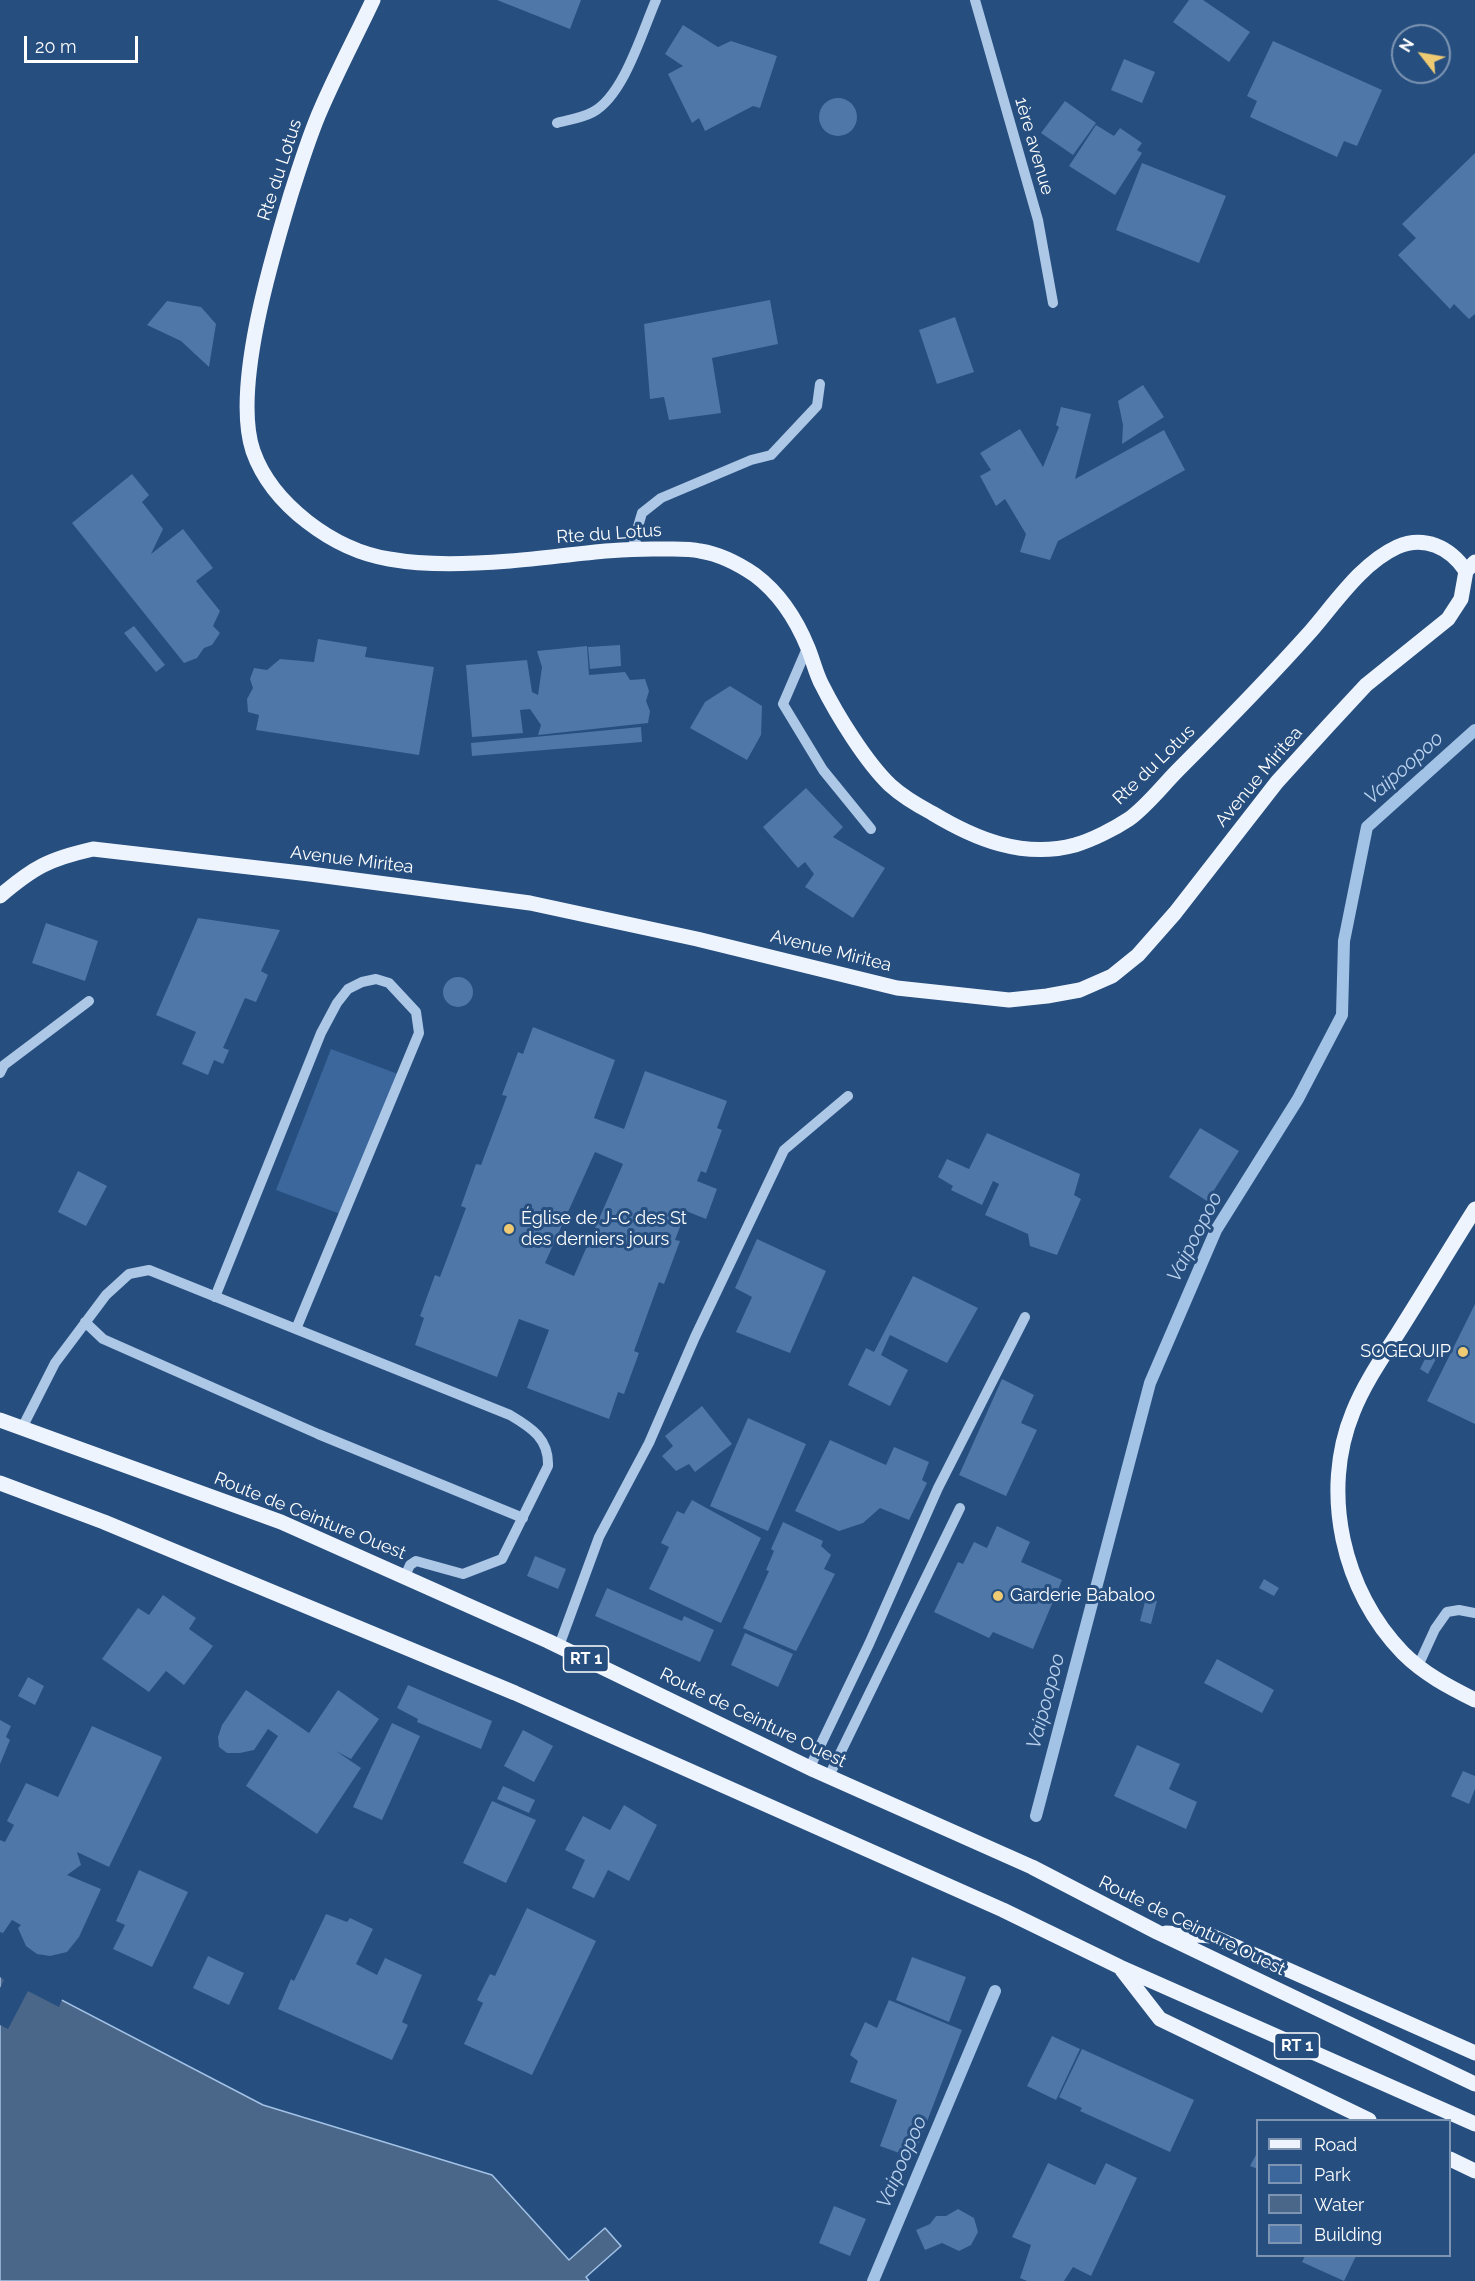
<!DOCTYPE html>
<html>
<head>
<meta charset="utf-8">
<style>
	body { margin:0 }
	#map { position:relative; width:1475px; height:2281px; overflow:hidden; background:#264e7f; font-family:Raleway,sans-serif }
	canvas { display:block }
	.legend { position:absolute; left:1256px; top:2119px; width:195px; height:138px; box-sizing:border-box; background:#264e7f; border:2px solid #7d95b2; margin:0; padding:8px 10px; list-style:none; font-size:18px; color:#fff }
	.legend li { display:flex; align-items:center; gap:12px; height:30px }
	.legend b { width:30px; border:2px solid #7d95b2 }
	.north { position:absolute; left:1391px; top:24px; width:60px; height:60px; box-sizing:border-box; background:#264e7f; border:2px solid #7d95b2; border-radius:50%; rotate:301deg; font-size:16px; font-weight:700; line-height:24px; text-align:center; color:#fff }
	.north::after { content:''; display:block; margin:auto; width:21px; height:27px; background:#eeca73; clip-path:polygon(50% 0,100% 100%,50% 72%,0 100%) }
	.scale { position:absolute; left:24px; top:36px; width:114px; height:27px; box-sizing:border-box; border:3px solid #fff; border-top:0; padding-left:8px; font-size:18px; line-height:21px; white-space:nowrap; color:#fff; -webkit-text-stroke:4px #264e7f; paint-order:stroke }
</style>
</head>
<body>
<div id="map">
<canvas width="1475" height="2281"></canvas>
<ul class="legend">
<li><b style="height:8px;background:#eef4fd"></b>Road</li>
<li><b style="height:16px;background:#3b679d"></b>Park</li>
<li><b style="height:16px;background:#4a678a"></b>Water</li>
<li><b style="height:16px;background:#4f77a8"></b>Building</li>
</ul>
<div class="north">N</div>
<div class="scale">20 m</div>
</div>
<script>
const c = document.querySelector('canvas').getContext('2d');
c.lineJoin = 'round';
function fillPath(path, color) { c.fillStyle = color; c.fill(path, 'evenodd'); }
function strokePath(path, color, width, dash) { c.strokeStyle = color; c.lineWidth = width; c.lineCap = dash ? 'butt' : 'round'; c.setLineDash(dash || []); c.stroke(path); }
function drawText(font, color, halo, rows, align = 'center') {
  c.font = font + ' Raleway,sans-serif'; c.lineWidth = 6; c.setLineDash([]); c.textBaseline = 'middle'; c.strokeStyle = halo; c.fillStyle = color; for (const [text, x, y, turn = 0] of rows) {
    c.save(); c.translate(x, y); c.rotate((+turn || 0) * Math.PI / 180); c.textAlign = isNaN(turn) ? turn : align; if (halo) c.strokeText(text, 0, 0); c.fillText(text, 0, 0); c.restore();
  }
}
fillPath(new Path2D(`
	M331,1049L398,1074L343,1215L276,1190Z`), '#3b679d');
const water = new Path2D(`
	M0,1968L263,2105L492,2175L569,2260L605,2228L621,2246L586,2277L589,2281H0Z`);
fillPath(water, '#4a678a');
strokePath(water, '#a2c2e6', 1.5);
fillPath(new Path2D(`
	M0,1965L63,1997L59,2007L28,1991L8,2029L0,2025V1988L4,1980L0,1977Z`), '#264e7f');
strokePath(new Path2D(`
	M1036,1816L1150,1383L1216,1230L1298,1099L1342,1015L1344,941L1367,827L1475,730
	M873,2281L995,1991`), '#a2c2e6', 12);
fillPath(new Path2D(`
	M497,0H581L570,29Z
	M1189,0H1203L1250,32L1229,62L1173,22Z
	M683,25L718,47L731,41L777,56L760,108L753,106L705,131L699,118L692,123L668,74L683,66L665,54Z
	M1273,41L1382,90L1357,146L1344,141L1337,157L1250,117L1257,101L1247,96Z
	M1124,59L1155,72L1142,103L1111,90Z
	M819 117a19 19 0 1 1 38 0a19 19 0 1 1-38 0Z
	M1065,101L1096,123L1073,155L1041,133Z
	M1096,125L1114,136L1120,128L1142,143L1137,150L1142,153L1115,195L1069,166Z
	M1475,153V314L1469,319L1454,304L1450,309L1398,255L1416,238L1402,224Z
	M1142,163L1226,196L1199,263L1116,230Z
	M770,300L778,344L712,358L721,413L669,420L664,397L650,399L644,324Z
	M167,301L201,307L216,324L209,367L181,341L147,325Z
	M955,317L974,372L937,384L919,330Z
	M1143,385L1164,417L1122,444L1123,425L1118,401Z
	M1061,407L1091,414L1075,479L1164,430L1185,470L1058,541L1050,560L1020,552L1026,534L1005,499L996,506L980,476L991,470L980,453L1020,429L1043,467L1059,427L1056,425Z
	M132,474L149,495L142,502L163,529L151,554L183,529L213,568L196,581L220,611L213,626L220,633L212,645L204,648L197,658L184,663L72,523Z
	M134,626L165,665L156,672L124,633Z
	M318,639L367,647L365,657L434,667L419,755L256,730L259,715L248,712L247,699L253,688L250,679L254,668L267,670L280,659L314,662Z
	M620,645L621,666L590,669L588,647Z
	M587,646L589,675L625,672L630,680L645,679L649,691L646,701L650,711L648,723L538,735L541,725L530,709L520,710L523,733L472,737L466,665L527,660L532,692L538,695L542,667L537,651Z
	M730,686L762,706L761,735L747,760L690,728L705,702Z
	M641,727L642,742L472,756L471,743Z
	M806,788L843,827L833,837L885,868L853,918L805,887L814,874L805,862L798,868L763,827Z
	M198,918L280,930L261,971L268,975L256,1002L245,998L223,1048L229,1050L223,1064L214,1060L208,1075L182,1064L196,1032L156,1015Z
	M46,923L98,941L85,981L32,963Z
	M443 992a15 15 0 1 1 30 0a15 15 0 1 1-30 0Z
	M533,1027L615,1060L594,1118L624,1129L645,1071L727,1101L717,1128L722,1130L706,1173L701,1171L697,1181L717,1189L706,1219L686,1211L675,1240L680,1241L664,1284L659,1282L634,1351L639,1353L624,1394L618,1392L609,1419L527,1388L549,1330L519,1319L497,1377L415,1345L424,1318L420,1316L435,1275L440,1277L466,1208L461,1206L476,1164L481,1165L507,1096L502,1095L518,1052L523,1054ZM595,1152L623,1164L574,1276L545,1263Z
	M1200,1128L1239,1151L1207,1201L1169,1177Z
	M987,1133L1080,1174L1074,1195L1081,1199L1057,1255L1030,1246L1028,1234L985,1215L999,1184L993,1181L982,1205L951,1190L953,1186L938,1177L947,1159L969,1169Z
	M78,1171L107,1186L86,1226L58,1212Z
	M757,1239L826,1271L790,1353L736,1332L752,1297L735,1288Z
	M913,1276L978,1308L947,1363L890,1335L881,1355L908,1370L890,1406L848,1385L866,1348L874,1352Z
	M1475,1304V1424L1427,1401Z
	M1428,1353L1437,1357L1428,1374L1420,1369Z
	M1002,1379L1034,1395L1021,1423L1037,1430L1006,1496L959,1475Z
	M702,1406L732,1444L695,1472L689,1464L676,1471L662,1456L673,1446L665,1436Z
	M748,1418L806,1444L768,1531L710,1506Z
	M830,1440L886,1465L894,1447L929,1462L922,1480L927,1483L909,1520L880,1508L863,1523L839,1531L795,1511Z
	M692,1500L761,1538L721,1623L649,1589L669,1547L661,1543L677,1511L684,1514Z
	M783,1522L823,1541L821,1546L831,1555L824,1569L835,1574L796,1651L743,1628L769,1571L766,1570L774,1551L771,1549Z
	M997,1526L1030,1542L1021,1562L1062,1580L1033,1649L993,1632L989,1638L934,1612L958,1562L963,1564L974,1542L987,1548Z
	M535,1556L566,1569L558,1589L527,1576Z
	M1264,1579L1279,1588L1274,1596L1259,1588Z
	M607,1588L682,1621L684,1616L714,1630L700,1662L595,1616Z
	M163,1595L196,1618L189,1629L213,1646L184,1685L166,1671L149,1692L102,1659L138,1608L149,1615Z
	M1146,1598L1157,1601L1151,1624L1140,1621Z
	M745,1633L793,1654L778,1687L731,1665Z
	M1217,1659L1274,1690L1262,1713L1204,1683Z
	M28,1677L44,1686L35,1705L18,1696Z
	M408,1685L492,1721L481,1749L417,1722L418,1719L397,1708Z
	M246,1690L309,1733L338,1690L379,1719L351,1759L336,1751L361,1768L317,1834L246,1786L278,1736L268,1729L254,1750L240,1753H227L219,1747L218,1737L222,1725Z
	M0,1720L11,1726L6,1737L10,1740L0,1764Z
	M392,1723L420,1736L382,1820L353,1807Z
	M92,1726L162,1757L109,1867L77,1852L81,1865L67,1875L101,1889L79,1937L67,1952L50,1956L37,1954L26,1946L18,1928L21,1925L12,1920L3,1933L0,1932V1840L5,1842L14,1825L7,1821L26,1783L58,1797Z
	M523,1730L553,1746L534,1782L504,1766Z
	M1137,1745L1180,1764L1169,1789L1197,1802L1186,1829L1114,1796Z
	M1463,1771L1475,1776V1789L1469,1804L1451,1796Z
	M503,1786L535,1800L529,1813L497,1799Z
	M492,1801L536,1820L506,1883L463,1863Z
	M624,1805L657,1825L629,1881L608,1870L594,1898L572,1888L585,1860L565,1850L583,1816L610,1830Z
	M139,1870L188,1892L152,1967L113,1949L125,1925L116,1921Z
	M527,1908L596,1941L532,2075L464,2044L483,2003L477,2000L490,1974L495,1976Z
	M326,1914L347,1922L350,1918L373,1929L356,1964L377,1975L385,1958L422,1975L402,2022L408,2025L392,2060L278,2009L291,1979L294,1981Z
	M208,1956L244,1973L229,2005L193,1988Z
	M912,1957L966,1977L949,2022L896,2000Z
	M889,2000L962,2030L913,2158L880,2146L897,2100L850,2082L858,2061L850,2055L865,2022L877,2028Z
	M1052,2036L1080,2049L1056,2100L1027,2086Z
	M1082,2049L1194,2100L1170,2152L1080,2111L1082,2108L1059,2097Z
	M1258,2151V2169L1250,2166Z
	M1048,2163L1095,2185L1106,2163L1137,2178L1091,2276L1073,2267L1064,2281H1027L1020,2278L1031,2245L1012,2237Z
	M834,2206L866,2219L850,2256L819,2243Z
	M958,2209L974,2218L978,2232L971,2245L959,2251L942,2243L925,2250L916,2230L930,2224L936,2216H946Z
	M1305,2256H1356L1344,2281L1302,2262Z`), '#4f77a8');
strokePath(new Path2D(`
	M975,0L1038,220L1053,303
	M557,123C568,120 582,118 593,112C624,95 642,32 656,0
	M640,549L634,540L642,513L661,498L751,460L771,455L817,406L820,384
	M808,646L783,704L823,770L871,829
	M0,1073L4,1065L89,1001
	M215,1297L321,1033L337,1003L348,989L362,982L376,979L389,983L416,1012L419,1033L296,1329
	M85,1322L103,1339L318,1434L523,1518
	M22,1428L55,1363L106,1295L129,1274L149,1270L510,1415C532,1428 549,1439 548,1466L502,1559L463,1574L416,1561L410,1565L405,1576
	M559,1646L599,1537L649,1443L695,1337L784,1150L848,1096
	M1418,1666L1435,1629L1447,1612L1459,1610L1475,1613
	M810,1767L869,1644L938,1488L1025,1317
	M829,1776L960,1508`), '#adc7e6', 10);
strokePath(new Path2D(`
	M373,0C356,36 337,72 321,109C309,136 300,166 291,194C272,257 232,389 253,451C272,505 334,550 389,559C429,566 470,564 510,561C560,557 610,548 660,549C673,549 688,548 700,551C719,554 739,564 755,575C779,593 797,621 808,648C813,660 816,674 822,685C837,715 866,762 890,785C902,796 917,805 932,813C975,839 1023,859 1075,845C1092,840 1114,829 1129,819C1147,806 1163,785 1179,769C1224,724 1269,678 1311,631C1336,602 1362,563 1397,547C1424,535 1450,547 1466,571
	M0,896C34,867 49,859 93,849L310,874L530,903L697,939L897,988L1009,1000L1047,996L1080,990L1112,976L1138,955L1175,913L1277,782L1327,727L1366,685L1448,619L1461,599L1466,571L1475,562
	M1475,1209C1449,1250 1424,1292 1398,1333C1382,1358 1364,1384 1353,1412C1320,1492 1343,1592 1403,1653C1424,1674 1449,1687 1475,1700
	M0,1420L281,1522L548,1641L814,1770L1032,1867L1157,1932L1475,2084
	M0,1483L104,1522L515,1693L1003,1910L1120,1967L1475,2124
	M1166,1933L1212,1936L1475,2053
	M1122,1970L1160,2019L1369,2120
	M1450,2159L1475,2171`), '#eef4fd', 15);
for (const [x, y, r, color] of [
	[509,1229,6,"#eeca73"],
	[1463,1352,6,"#eeca73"],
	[998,1596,6,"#eeca73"]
]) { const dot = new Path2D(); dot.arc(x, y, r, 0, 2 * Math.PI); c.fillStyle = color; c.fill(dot); strokePath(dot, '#264e7f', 2); }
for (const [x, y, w] of [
	[586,1659,45],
	[1297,2046,45]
]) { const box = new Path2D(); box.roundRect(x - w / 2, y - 13, w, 26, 4.5); c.fillStyle = '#264e7f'; c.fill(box); strokePath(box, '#fff', 1.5); }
drawText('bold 16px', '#fff', null, [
	["RT 1",586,1659],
	["RT 1",1297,2046]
]);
drawText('18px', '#fff', '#264e7f', [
	["1ère avenue",1034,146,74],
	["Rte du Lotus",280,170,-72],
	["Rte du Lotus",609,534,-4],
	["Rte du Lotus",1154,765,-44],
	["Avenue Miritea",1259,777,-50],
	["Avenue Miritea",352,860,7],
	["Avenue Miritea",831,951,14],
	["Route de Ceinture Ouest",310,1516,22],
	["Route de Ceinture Ouest",753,1718,26],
	["Route de Ceinture Ouest",1192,1926,26]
]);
drawText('18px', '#fff', '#264e7f', [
	["Église de J-C des St",521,1219],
	["des derniers jours",521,1240],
	["SOGEQUIP",1451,1352,"right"],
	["Garderie Babaloo",1010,1596]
], 'left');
drawText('italic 20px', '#b9d1ed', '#264e7f', [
	["Vaipoopoo",1404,768,-42],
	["Vaipoopoo",1195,1237,-63],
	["Vaipoopoo",1046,1701,-75],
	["Vaipoopoo",902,2162,-67]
]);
</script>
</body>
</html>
